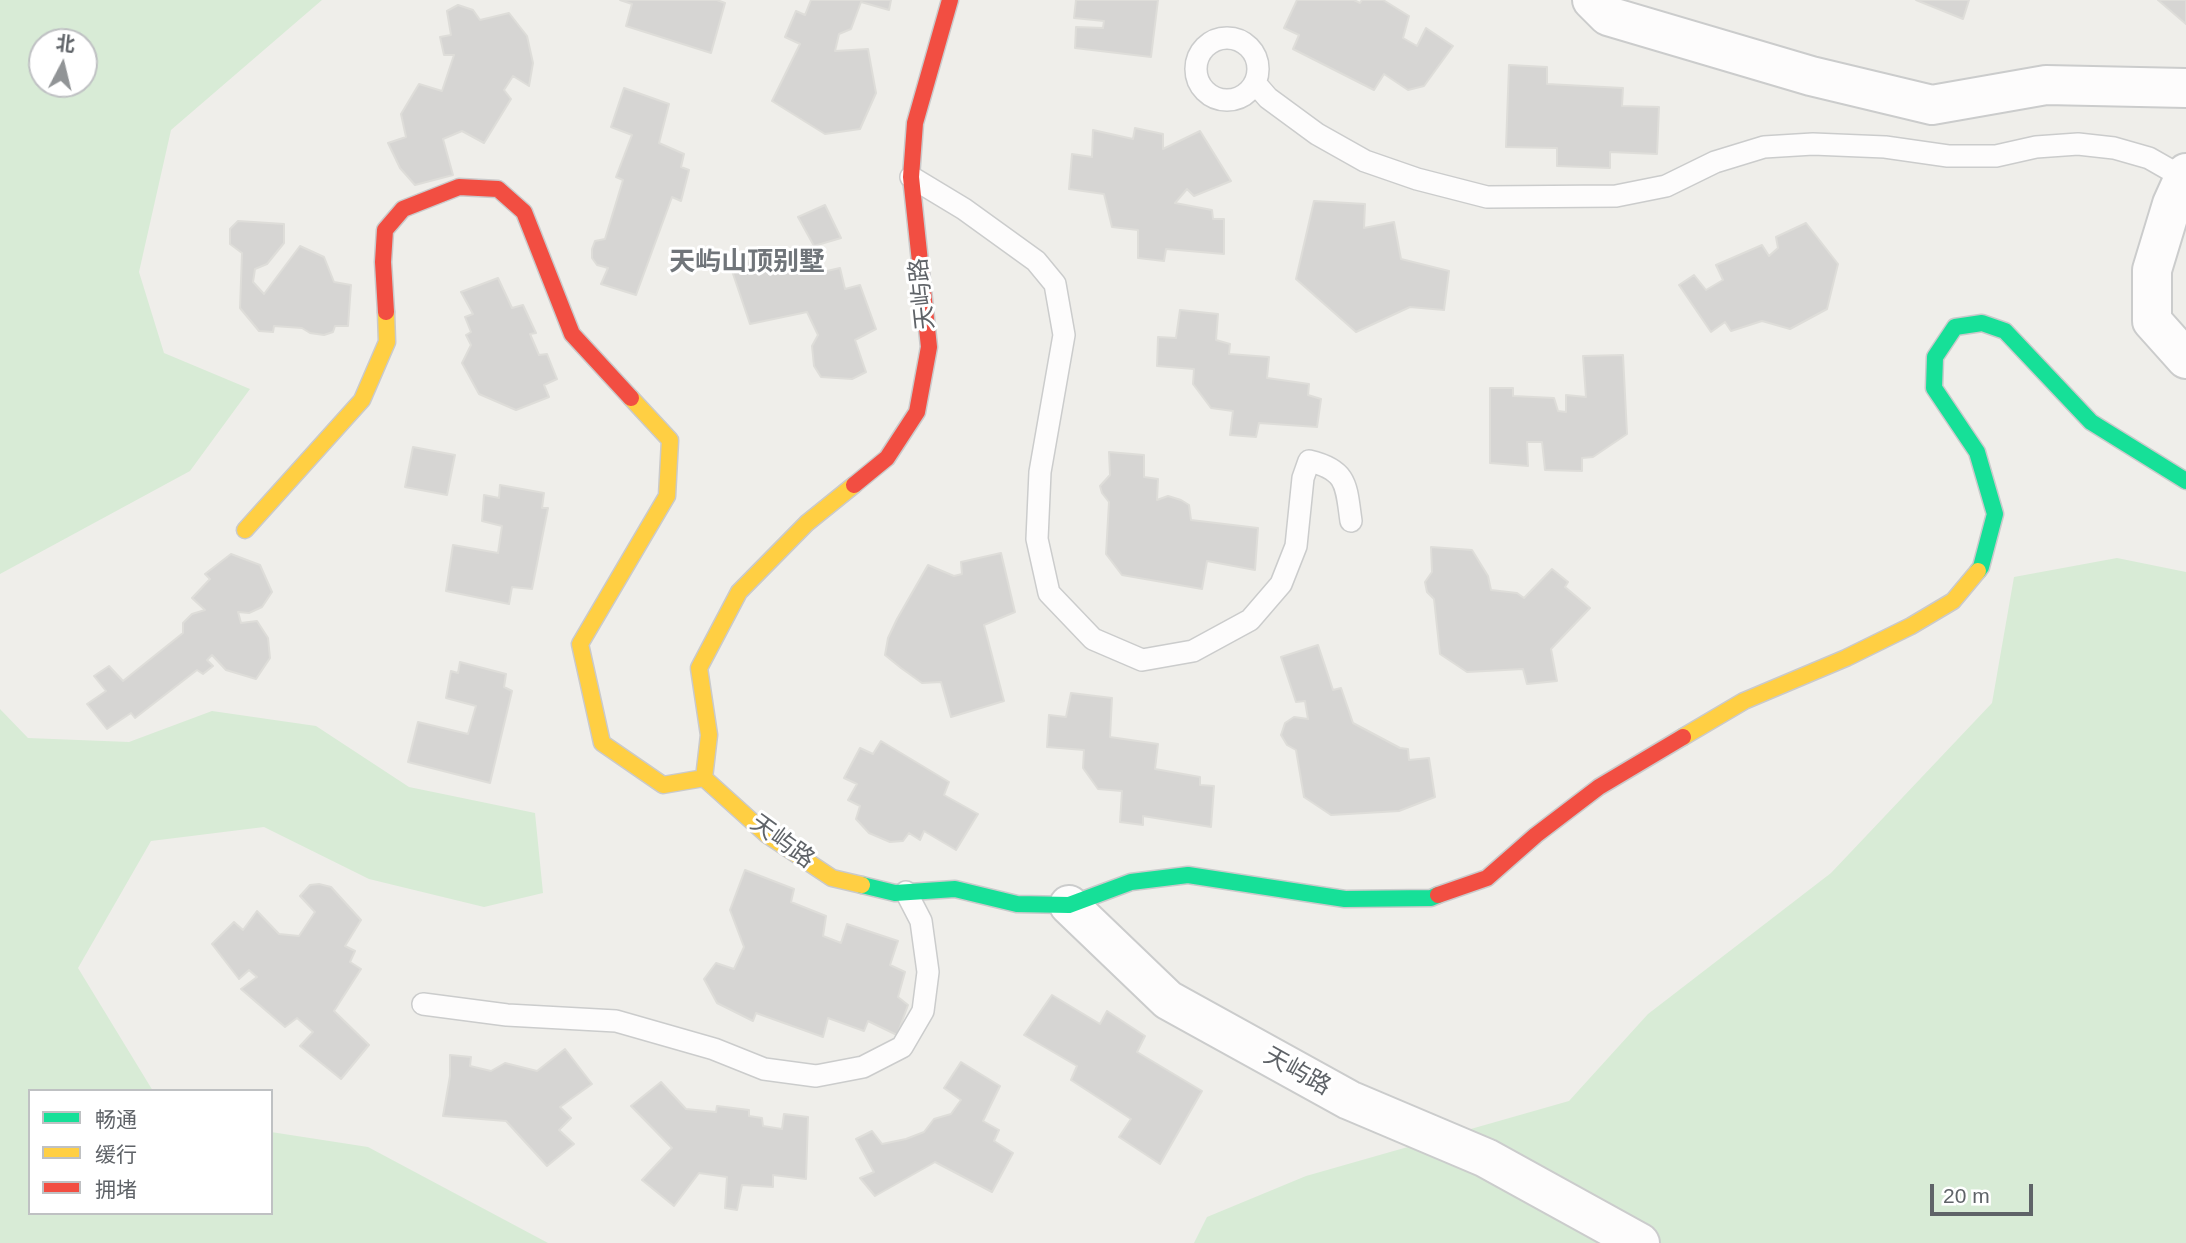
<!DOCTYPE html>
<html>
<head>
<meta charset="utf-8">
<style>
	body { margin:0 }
	#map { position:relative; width:2186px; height:1243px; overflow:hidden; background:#efeeea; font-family:Helvetica,"Noto Sans SC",sans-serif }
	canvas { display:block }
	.legend { position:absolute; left:28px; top:1089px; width:245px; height:126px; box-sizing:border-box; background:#fff; border:2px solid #bfc1c3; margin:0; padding:9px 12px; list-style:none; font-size:21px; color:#5f6368 }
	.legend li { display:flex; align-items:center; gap:14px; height:35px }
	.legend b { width:35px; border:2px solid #bfc1c3 }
	.north { position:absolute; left:28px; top:28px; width:70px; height:70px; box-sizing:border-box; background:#fff; border:2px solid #bfc1c3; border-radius:50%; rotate:7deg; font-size:19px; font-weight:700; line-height:28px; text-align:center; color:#5f6368 }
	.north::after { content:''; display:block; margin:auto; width:24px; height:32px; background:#919496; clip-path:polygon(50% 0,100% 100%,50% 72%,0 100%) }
	.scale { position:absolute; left:1930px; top:1184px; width:103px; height:32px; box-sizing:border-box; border:4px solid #5f6368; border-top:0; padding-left:9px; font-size:21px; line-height:24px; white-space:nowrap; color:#5f6368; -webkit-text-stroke:5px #fff; paint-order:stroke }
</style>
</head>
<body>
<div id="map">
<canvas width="2186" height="1243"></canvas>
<ul class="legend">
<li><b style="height:9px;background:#16e098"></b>畅通</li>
<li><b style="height:9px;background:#ffcf43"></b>缓行</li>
<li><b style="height:9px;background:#f24e42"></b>拥堵</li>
</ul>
<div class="north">北</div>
<div class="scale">20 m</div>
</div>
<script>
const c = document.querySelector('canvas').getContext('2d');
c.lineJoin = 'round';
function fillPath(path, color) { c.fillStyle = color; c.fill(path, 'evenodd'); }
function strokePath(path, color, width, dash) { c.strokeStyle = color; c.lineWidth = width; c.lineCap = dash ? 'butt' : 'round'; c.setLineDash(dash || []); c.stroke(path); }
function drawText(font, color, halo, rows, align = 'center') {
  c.font = font + ' Helvetica,"Noto Sans SC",sans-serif'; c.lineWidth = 6; c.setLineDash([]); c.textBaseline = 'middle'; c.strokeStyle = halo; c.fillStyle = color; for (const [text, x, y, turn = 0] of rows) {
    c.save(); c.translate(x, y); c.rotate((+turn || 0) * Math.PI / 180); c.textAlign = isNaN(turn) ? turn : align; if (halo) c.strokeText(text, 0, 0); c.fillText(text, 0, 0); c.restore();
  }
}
fillPath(new Path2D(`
	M0,0H322L171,130L139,272L164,353L250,389L190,471L0,574ZM84,42V84H42V42Z
	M2117,558L2186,572V1243H1194L1207,1217L1306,1176L1569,1101L1648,1014L1831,873L1992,703L2014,577Z
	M0,709L28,738L129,742L212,711L316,726L409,787L535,813L543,893L484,907L369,879L264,827L151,841L78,968L153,1091H30V1213H271V1132L368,1147L548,1243H0Z`), '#d8ebd6');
const building = new Path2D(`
	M620,0H717L725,3L711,53L626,26L632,4Z
	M811,0H891L889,10L861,2L851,29L839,34L835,51L868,49L876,93L860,129L825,134L772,101L800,44L785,37L796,11L805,15Z
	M1076,0H1158L1151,57L1075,48L1076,27L1103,28L1104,21L1074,18Z
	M1297,0H1354L1360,3L1362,0H1383L1409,16L1403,38L1417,46L1426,28L1453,46L1424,86L1408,90L1384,74L1374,90L1293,49L1299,35L1284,28Z
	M1916,0H1969L1963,19Z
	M2158,0H2186V24Z
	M458,5L473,10L480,20L509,13L527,36L533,63L529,86L513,76L504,90L511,99L484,143L462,131L443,139L453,175L415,185L400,168L388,143L406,137L401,114L419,84L442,91L454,55H444L440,37L451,35L447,11Z
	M1509,65L1547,67V84L1623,88L1622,106L1659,107L1657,154L1610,152V168L1557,166V148L1506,147Z
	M624,88L669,104L659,143L684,154L681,167L689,170L681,201L672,197L636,295L601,284L608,268L597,265L592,258V249L595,241L605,239L623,180L616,177L632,135L611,127Z
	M1135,128L1163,134V149L1200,131L1231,181L1194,196L1187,189L1175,203L1212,210L1213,219H1224V254L1166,249L1164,261L1138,258V230L1112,227L1104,194L1069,189L1072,154L1092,157L1093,130L1133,139Z
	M1314,201L1365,204L1364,228L1394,222L1401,259L1449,271L1444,310L1410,307L1356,332L1296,279Z
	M825,205L841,238L814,246L798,217Z
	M238,221L284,224V243L267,264L255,269L253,282L264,294L300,246L324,257L334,282L351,285L348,326H335L333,332L324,335L310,333L302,328L274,326L273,332L259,331L240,308L242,253L230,244V229Z
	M1806,223L1838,264L1827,309L1790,329L1762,321L1731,331L1725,322L1711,332L1679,285L1694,275L1706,290L1723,280L1716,265L1762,245L1769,256L1778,248L1776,237Z
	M814,246L818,273L840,268L845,289L860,285L876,329L855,340L866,372L852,379L821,377L814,366L812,346L818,335L807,312L750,324L730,265Z
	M498,278L512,308L523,305L536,333L530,334L539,355L547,354L557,379L544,385L549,397L516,410L479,394L462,363L471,345L466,335L471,332L465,317L473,314L461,292Z
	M1180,310L1218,314L1216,340L1230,344L1229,354L1269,357L1267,378L1309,384L1308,395L1321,399L1317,427L1259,423L1256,437L1230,435L1233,411L1211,408L1193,384L1194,369L1157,366L1158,337L1176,338Z
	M1623,355L1627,434L1593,457L1582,458V471L1545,470L1542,442H1527L1528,466L1490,463V388H1513V396L1554,398L1558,411L1566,412V395L1586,397L1583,356Z
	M413,447L455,455L447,495L405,487Z
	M1109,452L1144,455V477L1158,479L1157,500L1168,496L1181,500L1189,505L1191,520L1258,528L1255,570L1207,561L1202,589L1122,575L1106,554L1109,502L1102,493L1100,486L1110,475Z
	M500,485L544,493L542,508H548L532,589L512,587L509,604L446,591L453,545L498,553L502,526L482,521L484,495L499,498Z
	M1431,547L1472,550L1488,576L1491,590L1517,593L1524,598L1552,569L1568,582L1565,587L1590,608L1551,649L1557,681L1527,684L1523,669L1467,672L1440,654L1434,599L1427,592L1425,582L1432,572Z
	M1001,553L1015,612L984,625L1004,701L951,717L941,682L922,683L901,668L885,655L888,638L897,619L928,565L954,576L962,574L961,562Z
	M231,554L260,565L272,592L262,607L249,613L238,612L241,623L257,621L268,638L270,658L256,679L226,670L212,655L207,660L213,666L203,674L197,670L135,718L131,713L107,729L87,704L106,691L94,676L109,666L123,681L183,633V623L192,614L205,610L192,598L210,579L205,574Z
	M1318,645L1333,690L1341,688L1353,723L1400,748L1408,749L1409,760L1429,758L1435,797L1399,811L1331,815L1304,797L1296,750L1287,745L1281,735L1285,723L1294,717L1308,719L1305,701L1296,702L1281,657Z
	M460,662L506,674L504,687L512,691L490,783L408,762L418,722L468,734L476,706L446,698L451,671L458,673Z
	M1071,693L1112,698L1110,737L1158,744L1155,769L1200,777V785L1214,786L1211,827L1143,816V825L1120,822L1122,791L1098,789L1083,768L1084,750L1047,747L1049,715L1066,717Z
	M881,741L949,782L944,795L978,814L956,850L924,831L920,840L909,833L903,841L890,842L869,833L856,819L860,806L848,800L857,784L844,778L860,748L873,754Z
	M745,870L794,889L791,902L826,916L823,936L841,943L847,924L898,941L890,965L905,972L898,997L908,1005L897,1035L868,1021L864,1031L828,1018L823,1037L756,1013L753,1021L717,1003L704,979L716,963L734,969L744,947L730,910Z
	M319,884L331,887L361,920L345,946L355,951L350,962L361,969L334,1011L369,1045L341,1079L300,1046L313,1032L297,1018L285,1027L241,989L257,977L249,970L239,979L212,944L234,922L243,930L257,911L279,934L299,936L315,912L300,896L310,885Z
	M1052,995L1100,1024L1107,1011L1145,1036L1137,1052L1202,1091L1160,1164L1119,1137L1131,1119L1071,1080L1077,1066L1024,1035Z
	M565,1049L592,1084L560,1107L571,1118L559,1130L574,1144L547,1166L506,1121L443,1116L450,1076V1055L471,1057L470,1066L491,1071L505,1063L537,1071Z
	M961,1062L1000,1086L983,1121L999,1130L994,1141L1013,1153L992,1192L935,1162L875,1196L860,1178L874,1172L856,1139L872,1131L882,1144L906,1139L924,1132L934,1119L951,1114L961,1100L944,1088Z
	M661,1082L686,1109L716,1112L717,1106L749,1110V1116L762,1118L763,1126L782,1129L784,1114L808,1117L806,1179L773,1175V1187L742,1185L737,1210L725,1208L727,1177L699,1173L674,1206L642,1180L672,1148L631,1106Z`);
fillPath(building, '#d6d5d3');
strokePath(building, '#deddd9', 2);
const lane = new Path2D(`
	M1196 69a31 31 0 1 1 62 0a31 31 0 1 1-62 0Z
	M1255,83L1268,98L1317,134L1365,161L1417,179L1487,197L1616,196L1666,186L1715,162L1764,147L1813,144L1885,147L1948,156H1996L2036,147L2078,144L2114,148L2149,158L2184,178
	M911,177L964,209L1036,261L1055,284L1064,335L1040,472L1037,539L1049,593L1093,639L1142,660L1193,651L1250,620L1281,584L1296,546L1303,478L1309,461C1348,470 1346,486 1351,521
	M423,1004L507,1015L616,1021L714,1049L764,1069L816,1076L863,1067L902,1047L923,1011L928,972L921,921L906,892`);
const street = new Path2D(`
	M1592,0L1608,16L1811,76L1932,105L2046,85L2186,88
	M2186,173L2172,204L2152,270V321L2186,359
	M1069,905L1168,1000L1349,1100L1486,1158L1640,1243`);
const fast = new Path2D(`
	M1978,571L1981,567L1995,514L1977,452L1934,388L1935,357L1955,327L1982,323L2005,331L2091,422L2186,481
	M862,885L895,893L955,889L1017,904L1069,905L1131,882L1188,875L1345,899L1431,898L1438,895`);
const slow = new Path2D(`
	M631,398L670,440L667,496L580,644L602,743L663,785L704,778
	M854,485L807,523L739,592L699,668L709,735L704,778L766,834L832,878L862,885
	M245,530L362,400L387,342L386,312
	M1683,737L1744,701L1846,658L1911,626L1953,601L1978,571`);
const jam = new Path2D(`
	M386,312L383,262L385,230L403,209L459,187L498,189L524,212L572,334L631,398
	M854,485L887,458L917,412L929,347L911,177L915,123L950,0
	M1438,895L1487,878L1536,835L1599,787L1683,737`);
strokePath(lane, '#cbcccc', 24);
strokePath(street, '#cbcccc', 42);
strokePath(fast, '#cacacb', 19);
strokePath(slow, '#cacacb', 19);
strokePath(jam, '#cacacb', 19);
strokePath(lane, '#fdfcfc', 21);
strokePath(street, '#fdfcfc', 38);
strokePath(fast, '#16e098', 16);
strokePath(slow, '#ffcf43', 16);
strokePath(jam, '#f24e42', 16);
drawText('24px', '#5f6368', '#fff', [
	["天屿路",923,294,-96],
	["天屿路",782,842,36],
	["天屿路",1297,1072,29]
]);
drawText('bold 26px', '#70757a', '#fff', [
	["天屿山顶别墅",747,263]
]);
</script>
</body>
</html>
